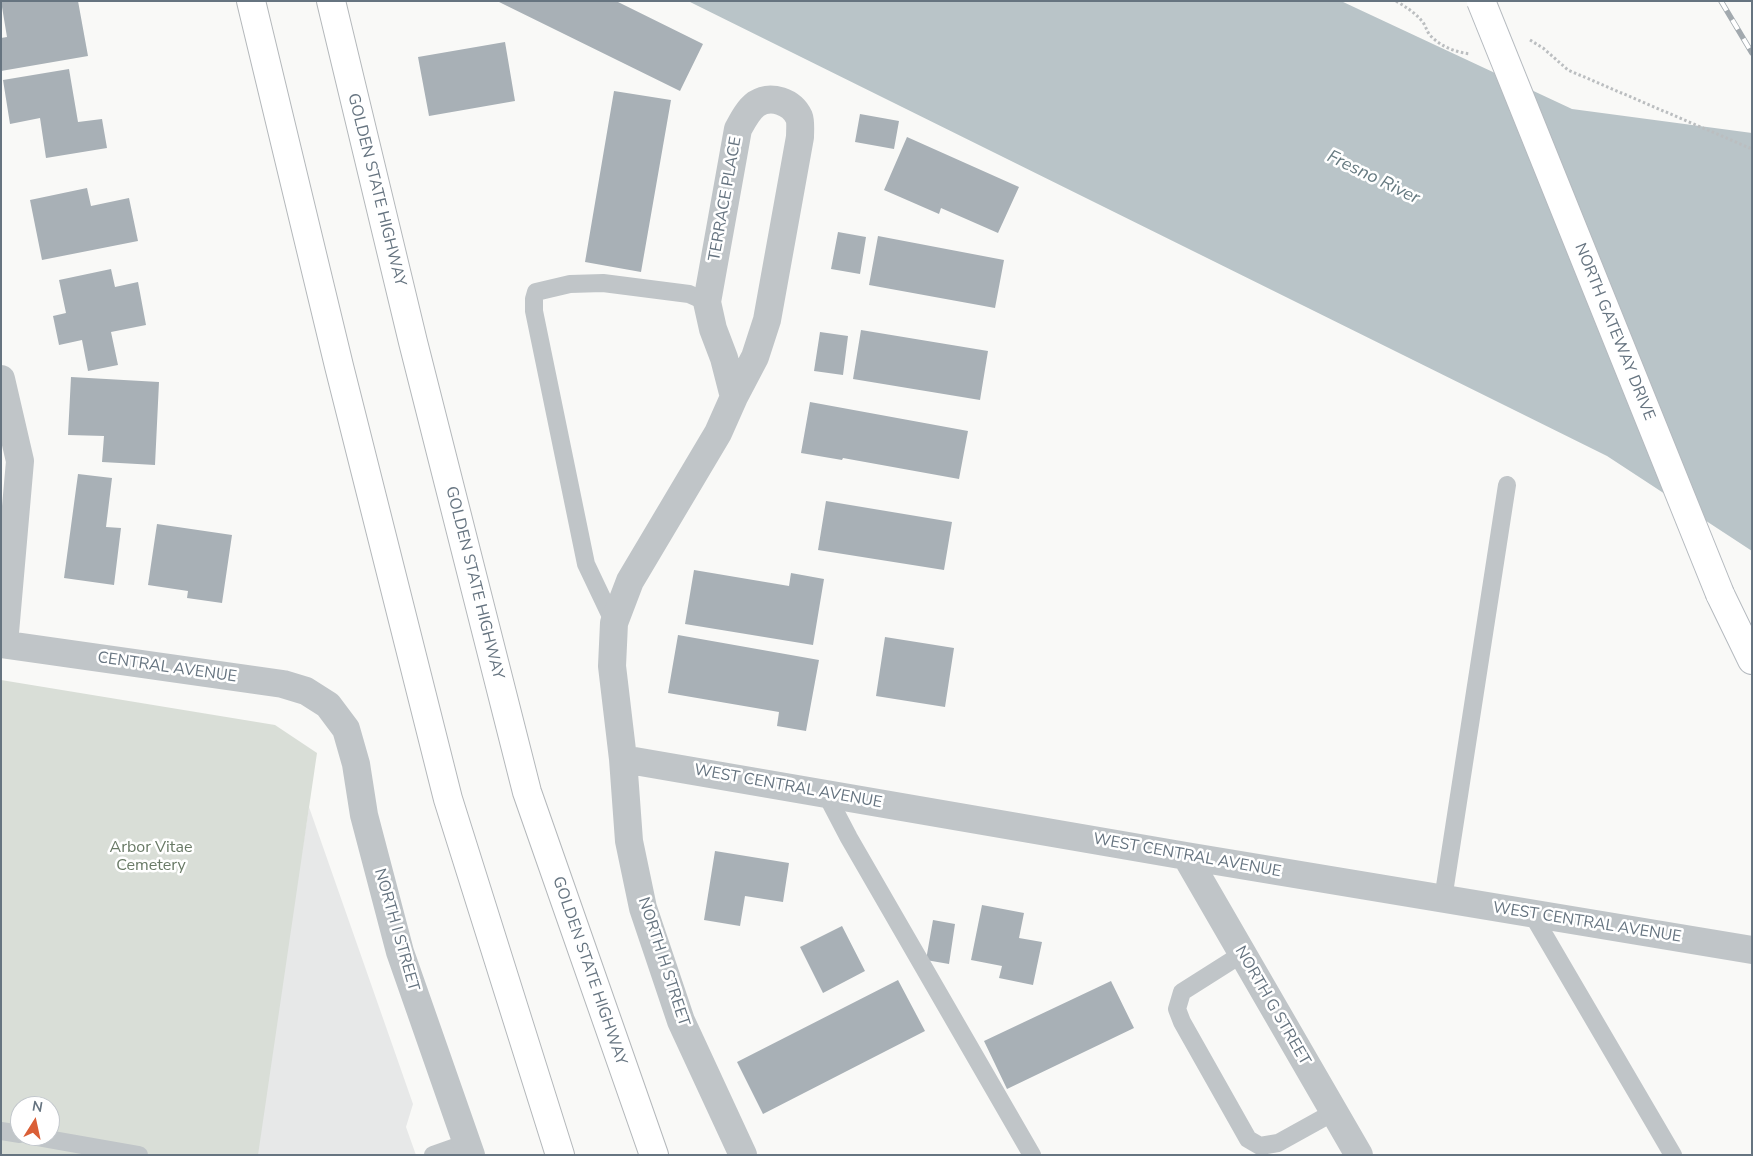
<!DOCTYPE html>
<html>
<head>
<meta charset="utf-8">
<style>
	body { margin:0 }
	#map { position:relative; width:1753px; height:1156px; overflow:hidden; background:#f9f9f7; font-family:"Nunito Sans",sans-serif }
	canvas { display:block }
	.frame { position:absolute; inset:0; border:2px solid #667480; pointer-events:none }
	.north { position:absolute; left:10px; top:1096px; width:50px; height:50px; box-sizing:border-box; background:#fff; border:1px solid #c2c7cc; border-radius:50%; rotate:10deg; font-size:14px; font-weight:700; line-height:20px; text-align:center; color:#667480 }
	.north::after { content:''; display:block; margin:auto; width:18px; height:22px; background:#da5f37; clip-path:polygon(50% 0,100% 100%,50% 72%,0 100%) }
</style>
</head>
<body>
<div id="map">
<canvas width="1753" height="1156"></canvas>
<div class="frame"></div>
<div class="north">N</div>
</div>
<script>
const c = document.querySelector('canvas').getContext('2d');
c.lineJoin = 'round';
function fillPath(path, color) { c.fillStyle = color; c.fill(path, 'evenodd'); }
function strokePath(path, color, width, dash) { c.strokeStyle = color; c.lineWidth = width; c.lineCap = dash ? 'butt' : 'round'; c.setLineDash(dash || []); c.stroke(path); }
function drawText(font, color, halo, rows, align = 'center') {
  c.font = font + ' "Nunito Sans",sans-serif'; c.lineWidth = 5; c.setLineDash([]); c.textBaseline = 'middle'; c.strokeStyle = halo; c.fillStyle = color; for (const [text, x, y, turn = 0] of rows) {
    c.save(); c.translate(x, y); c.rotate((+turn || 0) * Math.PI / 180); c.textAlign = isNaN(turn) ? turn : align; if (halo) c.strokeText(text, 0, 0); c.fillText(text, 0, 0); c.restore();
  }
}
fillPath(new Path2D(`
	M309,807L413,1104L406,1127L416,1155H254Z`), '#e7e8e8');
fillPath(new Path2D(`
	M1,680L275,725L317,753L258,1155H1ZM20,1106H50V1136H20Z`), '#d9ded7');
fillPath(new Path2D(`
	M688,1H1341L1572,109L1752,133V551L1607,456Z`), '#b9c4c8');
fillPath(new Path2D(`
	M1,1H78L88,56L1,71V38L7,37Z
	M497,1H616L703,44L680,91Z
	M505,42L515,101L429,116L418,57Z
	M69,69L78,122L102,119L107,148L46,158L40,118L10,124L3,80Z
	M614,91L671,100L641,272L585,262Z
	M860,114L899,121L894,149L855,142Z
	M907,137L1019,187L998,233L941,208L939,214L884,190Z
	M87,188L91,206L129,198L138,241L42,260L30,200Z
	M838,232L866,237L860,274L831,269Z
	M878,236L1004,260L995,308L869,285Z
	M111,269L115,287L138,282L146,325L111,332L118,365L88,371L82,340L59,345L53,316L66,313L59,280Z
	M861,330L988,351L980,400L853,379Z
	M820,332L848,336L843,375L814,371Z
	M71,377L159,382L155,465L102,462L104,436L68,435Z
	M810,402L968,431L959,479L843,458L842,460L801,453Z
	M78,474L112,478L106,527L121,528L114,585L64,578Z
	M826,501L952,522L944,570L818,550Z
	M157,524L232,535L222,603L187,598L188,591L148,585Z
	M694,570L789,586L791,573L824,579L813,645L685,624Z
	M678,635L819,660L806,731L777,726L779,712L668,693Z
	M885,637L954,648L945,707L876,696Z
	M715,851L789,863L783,902L745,896L740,926L704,920Z
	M982,905L1024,913L1019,938L1042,942L1033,985L999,978L1002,966L971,960Z
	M933,920L955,924L949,964L926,960Z
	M842,926L865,971L823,993L800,947Z
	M898,980L925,1031L763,1114L737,1062Z
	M1111,981L1134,1028L1007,1089L984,1041Z`), '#a8b0b6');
const secondary = new Path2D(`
	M1720,594L1752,660`);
const highway = new Path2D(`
	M251,1L339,366L448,799L560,1155
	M331,1L413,342L527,792L654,1155`);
strokePath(secondary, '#b5babf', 30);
strokePath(highway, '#b4b8bb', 30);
strokePath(new Path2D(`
	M1396,1C1406,7 1414,12 1421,20C1425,24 1426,29 1429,34C1439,46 1455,52 1470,54
	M1530,40L1543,48L1568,70L1752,149`), '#bbbec0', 3, [2.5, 2.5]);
strokePath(new Path2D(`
	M614,623L586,564L534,311V299L536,292L570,284L603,283L689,294L707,302
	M826,794L849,838L1032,1155
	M1443,899L1507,485
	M1532,914L1673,1155
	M1242,954L1182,992L1177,1009L1182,1022L1248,1139L1260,1146L1278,1143L1334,1112
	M1,1131L20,1134
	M31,1136L139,1155
	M433,1155L467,1143`), '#c0c5c8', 18);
strokePath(new Path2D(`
	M1,379L20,461L4,644
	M734,397L724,358L713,329L707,302L738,129C743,120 748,110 756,104C771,94 792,102 799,117C801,122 800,131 800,137L767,320L755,357L734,397L718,433L630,581L614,623L612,666L623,759L629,841L643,908L681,1021L743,1155
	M1,644L283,684L306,691L328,705L346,729L356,764L364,815L400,952L471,1155
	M623,759L1186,856L1752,950
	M1186,856L1359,1155`), '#c0c5c8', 28);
strokePath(secondary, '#fff', 28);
strokePath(highway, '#fff', 28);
const rail = new Path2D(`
	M1721,1L1752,53`);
strokePath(rail, '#a2a9ae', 5.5);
strokePath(rail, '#fff', 4, [11]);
const secondaryBridge = new Path2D(`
	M1481,1L1720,594`);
strokePath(secondaryBridge, '#b5babf', 30, []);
strokePath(secondaryBridge, '#fff', 28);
drawText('16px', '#667480', '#fff', [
	["GOLDEN STATE HIGHWAY",376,190,76],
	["TERRACE PLACE",726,199,-80],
	["NORTH GATEWAY DRIVE",1614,332,68],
	["GOLDEN STATE HIGHWAY",474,583,76],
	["CENTRAL AVENUE",167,668,8],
	["WEST CENTRAL AVENUE",788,787,10],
	["WEST CENTRAL AVENUE",1187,856,10],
	["WEST CENTRAL AVENUE",1587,923,9],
	["NORTH I STREET",396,930,74],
	["NORTH H STREET",663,962,72],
	["GOLDEN STATE HIGHWAY",589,971,71],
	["NORTH G STREET",1272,1006,60]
]);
drawText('16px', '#687965', '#fff', [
	["Arbor Vitae",151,848],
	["Cemetery",151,866]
]);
drawText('italic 18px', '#667a81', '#fff', [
	["Fresno River",1373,178,26]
]);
</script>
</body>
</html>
